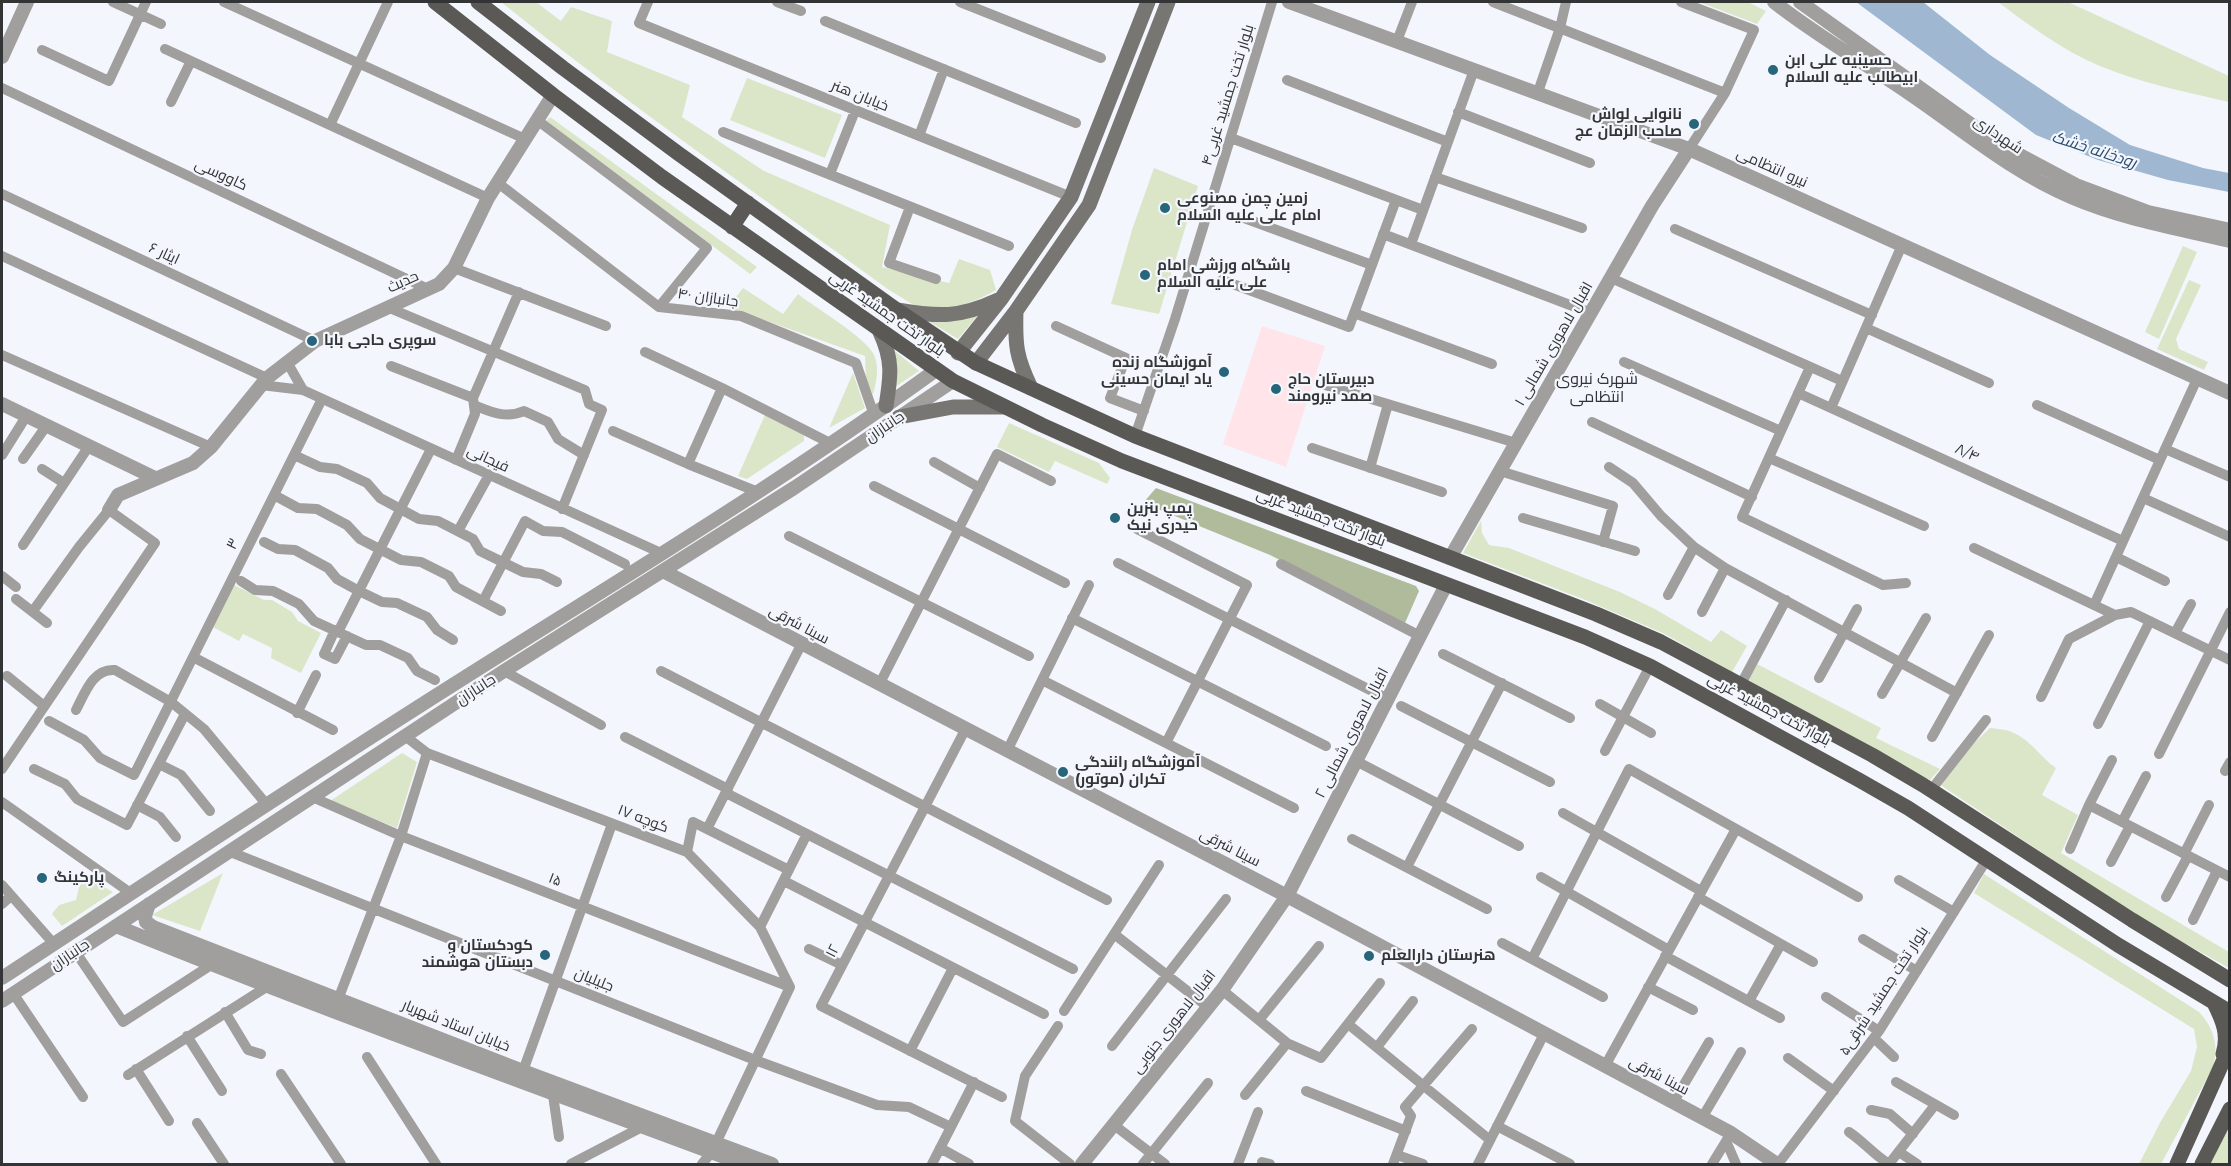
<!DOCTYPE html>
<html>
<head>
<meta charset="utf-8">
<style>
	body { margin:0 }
	#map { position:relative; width:2231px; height:1166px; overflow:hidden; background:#f3f6fc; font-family:Montserrat,sans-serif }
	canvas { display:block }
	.frame { position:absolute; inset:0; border:3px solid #333436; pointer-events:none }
</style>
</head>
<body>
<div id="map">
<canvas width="2231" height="1166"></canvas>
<div class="frame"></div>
</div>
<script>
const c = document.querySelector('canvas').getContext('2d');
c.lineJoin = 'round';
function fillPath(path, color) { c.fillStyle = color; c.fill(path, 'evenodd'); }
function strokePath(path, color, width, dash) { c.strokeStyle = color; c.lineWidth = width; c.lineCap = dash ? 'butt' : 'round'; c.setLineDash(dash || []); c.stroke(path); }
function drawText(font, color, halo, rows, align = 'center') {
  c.font = font + ' Montserrat,Cairo,sans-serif'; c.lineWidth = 4.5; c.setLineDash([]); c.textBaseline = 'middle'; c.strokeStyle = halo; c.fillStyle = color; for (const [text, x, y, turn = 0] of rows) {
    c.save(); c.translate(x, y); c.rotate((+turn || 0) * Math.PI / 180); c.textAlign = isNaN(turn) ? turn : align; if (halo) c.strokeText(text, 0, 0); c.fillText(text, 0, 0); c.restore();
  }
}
fillPath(new Path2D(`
	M1262,326L1325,346L1286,467L1223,444Z`), '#ffe4ea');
fillPath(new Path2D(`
	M501,2H536L561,21L571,7L612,21L607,52L690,85L682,117L764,171L890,225L882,267L949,283L959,259L990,270L996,290C975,302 948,313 923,308C912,306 899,295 889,290C759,195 626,103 501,2Z
	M1699,2H1748L1766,11L1757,24Z
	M1998,2H2068L2229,76V102C2186,92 2141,83 2100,66C2062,50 2030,26 1998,2Z
	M747,78L842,115L825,158L730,120Z
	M550,117L757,267L750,274L546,121Z
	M1154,168L1198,186L1159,314L1111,304L1132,230Z
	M2183,246L2197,252L2159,339L2145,332Z
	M2189,280L2201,285L2176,339L2179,349L2208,362L2204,370L2157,349Z
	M743,288L783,314L798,294C814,307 867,338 874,355C880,368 876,383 873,395L866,380L865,356L728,307Z
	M979,314L958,339L930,322Z
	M895,351L919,371L895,387Z
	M853,373L865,408L829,428Z
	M765,415L804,435V441L747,479L738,476Z
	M1009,423L1099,463L1110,478L1107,484L1055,461L1049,472L997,447Z
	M1481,521L1482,533L1489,545L1509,548L1620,592L1655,609L1711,642L1721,630L1747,646L1732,672L1665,634L1583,599L1463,553Z
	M234,585L264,600H272L292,612L298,621L321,633L301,673L271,658L272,648L243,634L239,641L213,627Z
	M1757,664L1881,728L1876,738L1940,769L1930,780L1748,680Z
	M1990,728C1998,729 2007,729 2014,733C2032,741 2041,758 2056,768L2042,795L2078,815L2061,853L2229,952V968L2143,920L1939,784L1974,743Z
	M402,753L417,762L397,828L330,801Z
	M223,873L200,931L152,915Z
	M1984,874L2199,1012C2214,1028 2219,1046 2213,1067L2161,1164H2139L2161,1121L2191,1071L2197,1047L2194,1029L1974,893Z
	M86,877L113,892L62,926L52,914L59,905L76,900L79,887Z
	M2229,1126V1164H2210Z`), '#dbe6c9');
fillPath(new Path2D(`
	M1156,488L1416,586L1419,591L1405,623L1270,555L1143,503Z`), '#b0bb9c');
fillPath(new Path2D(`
	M1856,2H1923L1990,55L2069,108L2130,145L2203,168L2229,173V192L2168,180L2098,160L2036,135Z`), '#9fb7d0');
strokePath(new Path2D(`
	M113,2L161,24
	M224,2L525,139
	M648,2L639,23L1071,197
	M777,2L801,11
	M960,2L1101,58
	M1493,2L1725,93
	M1681,2L1754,30L1725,93L1689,149
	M825,21L1076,123
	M1397,41L1412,2
	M165,49L488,198
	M42,50L109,81L146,2
	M1287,80L1448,142
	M2,88L428,289
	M1538,92L1560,28L1566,2
	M171,102L191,61
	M1458,112L1590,163
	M537,120L707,248L659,307
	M330,125L388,2
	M723,132L1009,246
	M919,136L944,69
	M1231,138L1423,210
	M830,174L855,111
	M1435,177L1582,228
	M498,183L659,307L741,316L856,363L874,415
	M2,194L315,341
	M910,207L889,263L936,279
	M1244,218L1372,265
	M1675,229L1872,315
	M1383,234L1591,313
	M1411,244L1474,70
	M2,256L267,378
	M454,268L606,326
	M1611,278L1842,381
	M1222,280L1349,327L1396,200
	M387,307L585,390L589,404L602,410L562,509
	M1354,313L1492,364
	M1056,326L1126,358L1110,398L1144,411
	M1866,328L1989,383
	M645,352L722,388L830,443
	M2,355L211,447
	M287,362L303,390
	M1624,362L1781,431
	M391,366L473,398
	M1810,367L1742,517L1883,585L1906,583
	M261,385L303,390L661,553
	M1325,385L1516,443
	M1798,393L2123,541
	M474,405C491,412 506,419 524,411L548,422L558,439L584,455
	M2037,405L2160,460
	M1831,408L1902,245
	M1592,422L1752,497
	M613,431L688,464L758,492
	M1135,436L1175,319L1272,2
	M1312,448L1442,492
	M2165,449L2230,477
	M2,455L27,415
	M294,455L320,467L337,469L367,483L380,498L419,519L438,521L473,539L480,551L523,572L541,574L557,582
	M1769,458L1924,526
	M23,459L47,425
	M456,460L475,414L473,398L519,292
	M934,462L980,488
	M688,464L722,388
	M1609,467L1633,483L1661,516L1694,547L1725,568L1957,693
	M1370,468L1388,404
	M42,469L64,483
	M1500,471L1613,506L1603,542
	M874,486L1065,583
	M274,495L298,508L317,509L347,525L360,539L401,560L421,562L449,576L456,587L501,611
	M2143,498L2230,537
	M1523,518L1635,551
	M1137,529L1247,585L1166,743
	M458,531L489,475
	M789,536L1029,656
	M264,542L278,549L295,550L328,568L337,579L359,591L382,602L397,603L427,617L437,630L453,640
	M23,545L89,446
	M1974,548L2115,615
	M2116,557L2165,581
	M1118,563L1388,699
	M1281,564L1420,636
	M2,576L16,587
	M241,581L255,590L273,591L299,604L314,621L366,645H380L408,658L417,671L435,680
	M1668,595L1694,547
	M16,599L47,623
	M483,601L525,521L543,531L562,532L625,564
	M2094,605L2197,379
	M1702,612L1725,568
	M1072,618L1326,746
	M335,630L324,654L335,659L347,636
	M338,632L431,449
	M2175,633L2191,604
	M1443,654L1570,718
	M193,657L333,730
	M504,671L601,725
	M661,671L1107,900
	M7,676L44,706
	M1819,678L1857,609
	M1042,680L1294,808
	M1741,684L1786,600
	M879,685L997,454L1051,481
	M1882,694L1926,618
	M2041,697L2069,639L2115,615L2131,612L2230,660
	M1600,704L1651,733
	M1401,706L1550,782
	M76,710C85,693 93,668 115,670L171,702L204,729L267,805
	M297,713L316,675
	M49,721L84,740L100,758L134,775L322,399
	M2098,724L2150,621
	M965,730L821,1006L1002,1097
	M405,736L427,753L687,852L760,927L790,987
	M625,737L728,789
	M1932,737L1989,635
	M1007,751L1089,585
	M1605,751L1650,666
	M2159,754L2230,612
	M1356,761L1519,846
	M159,764L181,775L210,811
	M2,769L155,543L109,510L79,547L33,611
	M34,769L65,784L77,799L127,825L185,714
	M2225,771L2230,762
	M1931,790L1986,720
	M726,793L1073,969
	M312,797L401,836L790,987
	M2,802L132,894
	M137,805L160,817L176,837
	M2089,805L2230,877
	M1563,813L1701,891
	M2122,822L2146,776
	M707,829L801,645
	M1352,839L1487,909
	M2070,849L2089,805L2112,760
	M228,851L755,1060L877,1105L909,1107L951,1127
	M687,852L693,822L789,870
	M2184,854L2209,805
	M2111,862L2130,826
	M1407,867L1502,683
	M1541,877L1669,950
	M1899,880L1954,912
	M784,881L1044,1014
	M2,885L54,944
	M1698,897L1813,962
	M2166,897L2188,856
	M2,904L11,896
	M2193,920L2217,871
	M760,927L807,834
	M1114,934L1208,1007
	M1863,939L1917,971
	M1502,943L1603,997
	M809,949L842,965
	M75,951L123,1022L211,965
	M1665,956L1780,1018
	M1532,959L1629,769L1858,897
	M1648,987L1693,1010
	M1222,990L1287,1043L1321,1058L1380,983
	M13,993L83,1097
	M339,997L401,836L427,753
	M1826,997L1879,1031
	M1749,1001L1781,944
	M1064,1011L1159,865
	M225,1012L248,1050L261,1054
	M1259,1020L1319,946
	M1348,1024L1490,1140
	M1058,1026L1025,1076L1015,1121L1070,1164
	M187,1036L222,1091
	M1874,1038L1894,1057
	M1112,1046L1226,899
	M1377,1047L1413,1001
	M910,1051L953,968
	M367,1057L436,1164
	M1788,1058L1834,1091
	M1605,1066L1736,829
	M136,1069L169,1121
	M523,1071L612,824
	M281,1074L341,1164
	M128,1075L268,986
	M1896,1082L1954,1115
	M1306,1091L1406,1131
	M553,1095L559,1137
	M1245,1095L1287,1043
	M1673,1103L1709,1042
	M1871,1110L1890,1114L1913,1134
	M1702,1118L1741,1052
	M197,1123L224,1164
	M1114,1125L1165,1164
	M1497,1126L1570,1164
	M1849,1132C1864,1142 1874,1155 1889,1164
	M1726,1141L1736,1164
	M716,1143L790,987
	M940,1148L969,1164
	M1899,1152L1917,1164
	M1397,1155L1423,1164
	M1262,1162L1270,1164
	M571,1164L640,1128
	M702,1164L711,1153
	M932,1164L974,1082
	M1143,1164L1208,1083
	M1238,1164L1258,1112
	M1393,1164L1411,1116L1405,1107L1472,1029
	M1478,1164L1544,1034
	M1712,1164L1731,1133
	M1778,1164L1879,1031L1987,859
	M1889,1164L1935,1105`), '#a19f9d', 10);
strokePath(new Path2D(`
	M1289,2L1689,149L2230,393
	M1774,2C1817,36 1865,63 1910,94C1963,130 2012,172 2071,197C2122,219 2176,228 2230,241
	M1800,2L1997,143L2076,185L2148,212L2230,230
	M2,57L27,2
	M2,404L155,478
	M109,510L118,495L193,463L211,447L267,378L315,341L439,284L454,268L488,198L553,95
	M1450,558L1652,206L1689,149
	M663,571L1287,896L1731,1133L1777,1164
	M149,904L145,916L146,922L153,927L523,1071L772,1164
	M116,926C323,1010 534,1086 743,1164
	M2,978C150,881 298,783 448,688C612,584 779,484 936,370
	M2,1001L504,671L794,488L953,381
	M1082,1164L1222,990L1287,896L1446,585`), '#a19f9d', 14);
strokePath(new Path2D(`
	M897,310C939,317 959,318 998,300
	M1016,311C1015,345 1016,357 1031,388
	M880,332C893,360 891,376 886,406
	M958,353L1001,299L1071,197L1148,2
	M976,363L1016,311L1089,205L1168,2
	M899,417L953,407H1005`), '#787673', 15);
strokePath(new Path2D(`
	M435,2L553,95L662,177L953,381L1042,425L1122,461L1585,637L1650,666L1859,780L1908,808L2118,945L2230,1012
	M478,2L563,68L679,154L897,310L976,363L1135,436L1596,614L1661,642L1872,755L1923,785L2132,920L2230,980
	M732,227L748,203
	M2214,1003C2223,1021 2229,1035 2223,1054
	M2177,1164L2230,1046
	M2202,1164L2230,1109`), '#5b5955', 15);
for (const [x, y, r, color] of [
	[1773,70,6,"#27657b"],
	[1694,124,6,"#27657b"],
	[1165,208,6,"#27657b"],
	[1145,275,6,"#27657b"],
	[312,341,6,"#27657b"],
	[1224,372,6,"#27657b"],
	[1276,389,6,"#27657b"],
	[1115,518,6,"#27657b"],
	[1063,772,6,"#27657b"],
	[42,878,6,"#27657b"],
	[545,955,6,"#27657b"],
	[1369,956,6,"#27657b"]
]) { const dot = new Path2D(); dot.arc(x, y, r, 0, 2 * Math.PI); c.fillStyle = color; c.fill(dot); strokePath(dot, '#f3f6fc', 2); }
drawText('bold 15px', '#333436', '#f3f6fc', [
	["حسینیه علی ابن",1785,61],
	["ابیطالب علیه السلام",1785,78],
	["نانوایی لواش",1682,115,"right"],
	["صاحب الزمان عج",1682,132,"right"],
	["زمین چمن مصنوعی",1177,199],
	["امام علی علیه السلام",1177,216],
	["باشگاه ورزشی امام",1157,266],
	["علی علیه السلام",1157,283],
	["سوپری حاجی بابا",324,341],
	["آموزشگاه زنده",1212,363,"right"],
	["یاد ایمان حسینی",1212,380,"right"],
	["دبیرستان حاج",1288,380],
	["صمد نیرومند",1288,397],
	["پمپ بنزین",1127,509],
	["حیدری نیک",1127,526],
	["آموزشگاه رانندگی",1075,763],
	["تکران (موتور)",1075,780],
	["پارکینگ",54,878],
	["کودکستان و",533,946,"right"],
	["دبستان هوشمند",533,963,"right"],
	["هنرستان دارالعلم",1381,956]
], 'left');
drawText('15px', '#333436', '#f3f6fc', [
	["بلوار تخت جمشید غربی۴",1228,95,-73],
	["خیابان هنر",860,96,22],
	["شهرداری",1998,135,34],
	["نیرو انتظامی",1772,168,24],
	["کاووسی",221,175,25],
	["ایثار ۶",164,254,25],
	["حدیث",403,282,-24],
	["۴۰ جانبازان",708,298,8],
	["بلوار تخت جمشید غربی",887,314,35],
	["اقبال لاهوری شمالی ۱",1554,344,-60],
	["جانبازان",885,427,-34],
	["۸/۴",1967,453,24],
	["فیجانی",488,459,25],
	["بلوار تخت جمشید غربی",1321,518,21],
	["۳",233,544,-64],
	["سینا شرقی",799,625,28],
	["جانبازان",476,690,-33],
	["بلوار تخت جمشید غربی",1769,710,28],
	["اقبال لاهوری شمالی ۲",1352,733,-63],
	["کوچه ۱۷",643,819,21],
	["سینا شرقی",1230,848,27],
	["۱۵",555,880,21],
	["۱۲",833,951,-63],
	["جانبازان",70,955,-34],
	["جلیلیان",594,980,22],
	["بلوار تخت جمشید شرقی۵",1884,991,-57],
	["اقبال لاهوری جنوبی",1174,1022,-52],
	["خیابان استاد شهریار",456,1026,22],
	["سینا شرقی",1659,1076,28]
]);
drawText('italic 16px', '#274b6f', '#f3f6fc', [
	["رودخانه خشک",2094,150,18]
]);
drawText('16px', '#313438', '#f3f6fc', [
	["شهرک نیروی",1597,379],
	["انتظامی",1597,397]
]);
</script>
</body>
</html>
